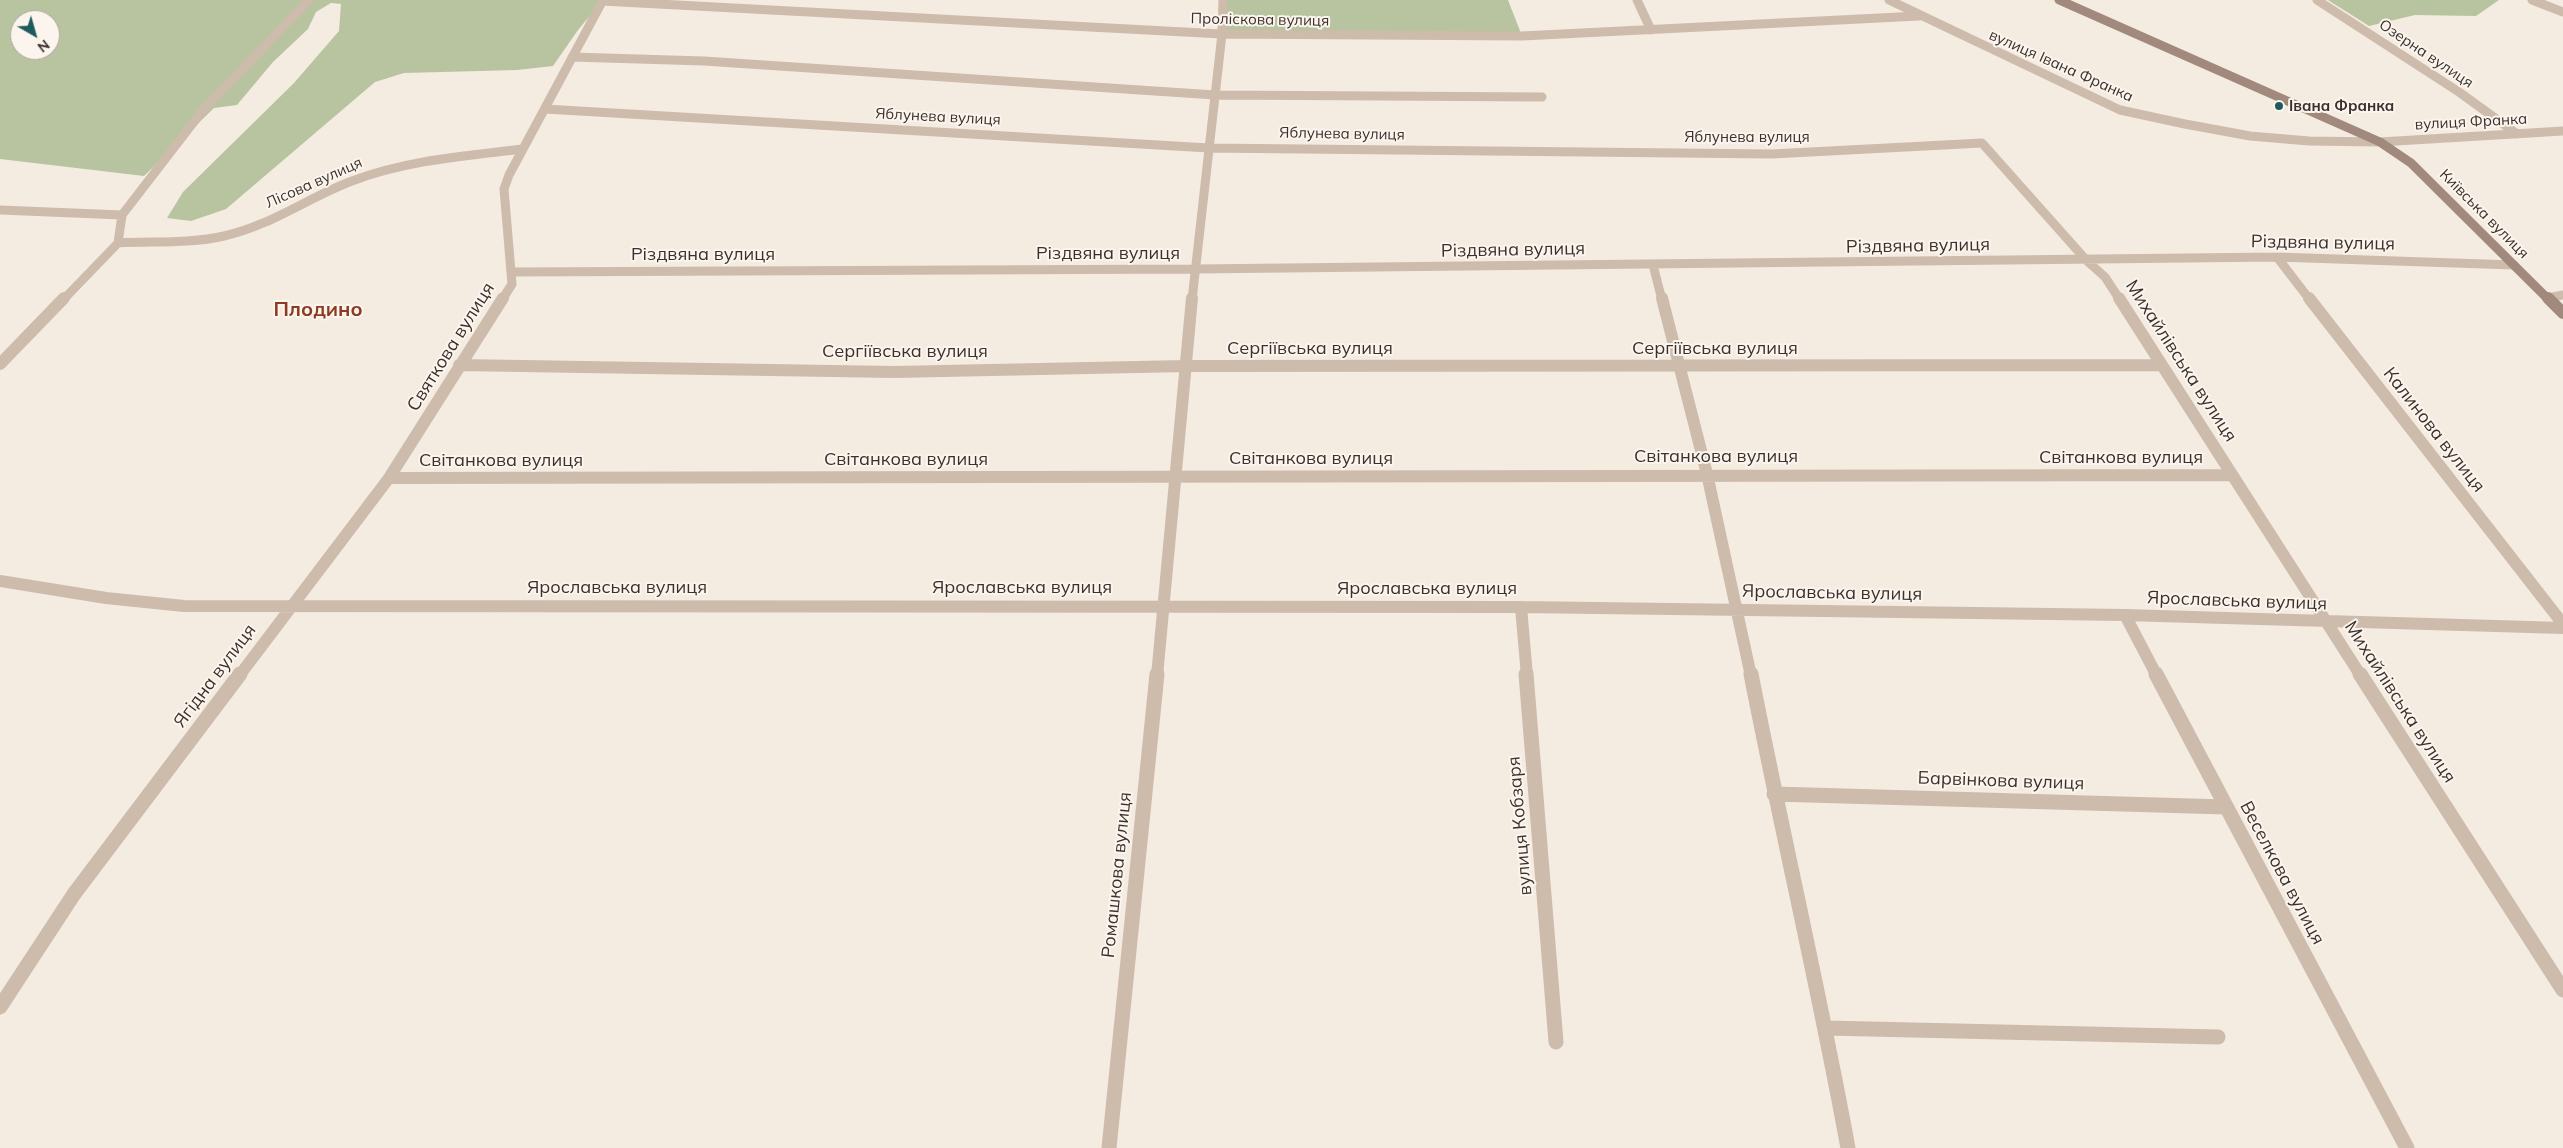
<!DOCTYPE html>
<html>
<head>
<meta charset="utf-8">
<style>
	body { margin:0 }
	#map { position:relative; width:2563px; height:1148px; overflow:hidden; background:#f4ebe1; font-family:Mulish,sans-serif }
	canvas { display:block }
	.north { position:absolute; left:10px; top:10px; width:50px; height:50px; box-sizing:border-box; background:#fbf5ee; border:1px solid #aea6a0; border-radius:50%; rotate:142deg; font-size:14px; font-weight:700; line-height:20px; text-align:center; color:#3b302b }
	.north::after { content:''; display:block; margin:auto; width:18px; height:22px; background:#1f5a5e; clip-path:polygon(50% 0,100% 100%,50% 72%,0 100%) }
</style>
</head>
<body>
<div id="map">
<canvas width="2563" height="1148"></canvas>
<div class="north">N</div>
</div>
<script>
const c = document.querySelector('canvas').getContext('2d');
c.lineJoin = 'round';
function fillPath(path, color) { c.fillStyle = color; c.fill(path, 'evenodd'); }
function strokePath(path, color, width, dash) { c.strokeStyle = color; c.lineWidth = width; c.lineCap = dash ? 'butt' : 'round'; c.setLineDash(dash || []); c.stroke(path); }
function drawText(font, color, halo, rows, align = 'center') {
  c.font = font + ' Mulish,sans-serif'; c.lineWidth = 4; c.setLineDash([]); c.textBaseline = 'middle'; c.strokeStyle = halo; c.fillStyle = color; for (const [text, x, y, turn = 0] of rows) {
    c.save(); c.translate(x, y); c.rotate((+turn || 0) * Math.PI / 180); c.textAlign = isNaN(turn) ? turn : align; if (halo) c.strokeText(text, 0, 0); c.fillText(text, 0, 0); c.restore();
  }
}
fillPath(new Path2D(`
	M0,0H603L578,30L553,66L517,70L404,73L375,82L226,209L191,221L167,218L183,192L294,83L339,31L341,4L331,3L316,12L308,29L273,62L237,105L214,108L144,176L0,159ZM20,20H50V50H20Z
	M1223,0H1508L1522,36L1222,34Z
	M2328,0H2499L2476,16L2415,15L2369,26Z`), '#b8c4a0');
strokePath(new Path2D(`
	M1637,0L1651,30
	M1889,0L2120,110L2185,124L2250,136L2309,141L2380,142L2563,131
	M2317,0L2459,92L2517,134
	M2532,0L2563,12
	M602,1L1222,34L1522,36L1919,16
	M572,57L704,61L1215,95L1542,97
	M545,109L1209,148L1772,154L1982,143L2087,261L2105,277L2120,300
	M0,210L122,215
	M118,243C153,241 189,244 224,236C270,226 309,197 352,181C407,160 465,156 523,149
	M2277,257L2310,300
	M1653,265L1662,300
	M511,272L1195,269L2277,257L2514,265
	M2548,298L2563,295
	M63,300L118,243L122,215L203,110L309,0
	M502,300L512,284L504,189L509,175L603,0
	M1192,300L1222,34L1223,0`), '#cdbbac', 9);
strokePath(new Path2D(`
	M1662,298L1707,474L1751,676
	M2119,298L2361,676
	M2309,298L2563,624
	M0,364L64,298
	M459,365L894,372L1186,366L2162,365
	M389,478L2232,475
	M0,581L106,598L184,606L1521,607L2125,615L2563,628
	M1521,607L1527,676
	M2125,615L2157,676
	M239,676L389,478L503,298
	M1157,676L1192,298`), '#cdbbac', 12);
strokePath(new Path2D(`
	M1526,674L1556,1042
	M1751,674C1782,833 1819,989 1848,1148
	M2156,674L2407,1148
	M2360,674L2563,990
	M1774,794L2226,807
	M0,1007L74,894L240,674
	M1826,1028L2218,1037
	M1109,1148L1157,674`), '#cdbbac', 15);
strokePath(new Path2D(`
	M2059,0L2380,142L2411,163L2549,300`), '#a18a7d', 9);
strokePath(new Path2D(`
	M2548,298L2563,313`), '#a18a7d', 12);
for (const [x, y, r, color] of [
	[2279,106,5,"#1f5a5e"]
]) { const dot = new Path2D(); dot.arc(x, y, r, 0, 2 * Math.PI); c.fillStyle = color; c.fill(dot); strokePath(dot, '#fbf5ee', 2); }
drawText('15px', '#3b302b', '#fbf5ee', [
	["Проліскова вулиця",1260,20,1],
	["Озерна вулиця",2426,54,34],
	["вулиця Івана Франка",2061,66,24],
	["Яблунева вулиця",938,117,3],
	["вулиця Франка",2471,122,-3],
	["Яблунева вулиця",1342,134,1],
	["Яблунева вулиця",1747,137],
	["Лісова вулиця",314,183,-24],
	["Київська вулиця",2484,214,45]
]);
drawText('bold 15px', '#3b302b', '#fbf5ee', [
	["Івана Франка",2289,106]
], 'left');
drawText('18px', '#3b302b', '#fbf5ee', [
	["Різдвяна вулиця",2323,243,1],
	["Різдвяна вулиця",1918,246,-1],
	["Різдвяна вулиця",1513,250,-1],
	["Різдвяна вулиця",1108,254],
	["Різдвяна вулиця",703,255],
	["Святкова вулиця",451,347,-58],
	["Сергіївська вулиця",1310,349],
	["Сергіївська вулиця",1715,349],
	["Сергіївська вулиця",905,352],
	["Михайлівська вулиця",2181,361,57],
	["Калинова вулиця",2434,430,52],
	["Світанкова вулиця",1716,457],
	["Світанкова вулиця",2121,458],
	["Світанкова вулиця",1311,459],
	["Світанкова вулиця",906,460],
	["Світанкова вулиця",501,461],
	["Ярославська вулиця",617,588],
	["Ярославська вулиця",1022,588],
	["Ярославська вулиця",1427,589],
	["Ярославська вулиця",1832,593,1],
	["Ярославська вулиця",2237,601,2],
	["Ягідна вулиця",215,676,-53],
	["Михайлівська вулиця",2400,702,57],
	["Барвінкова вулиця",2001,781,2],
	["вулиця Кобзаря",1520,826,-95],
	["Веселкова вулиця",2282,873,62],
	["Ромашкова вулиця",1117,875,-84]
]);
drawText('bold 20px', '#8c3b22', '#fbf5ee', [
	["Плодино",318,310]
]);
</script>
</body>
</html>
